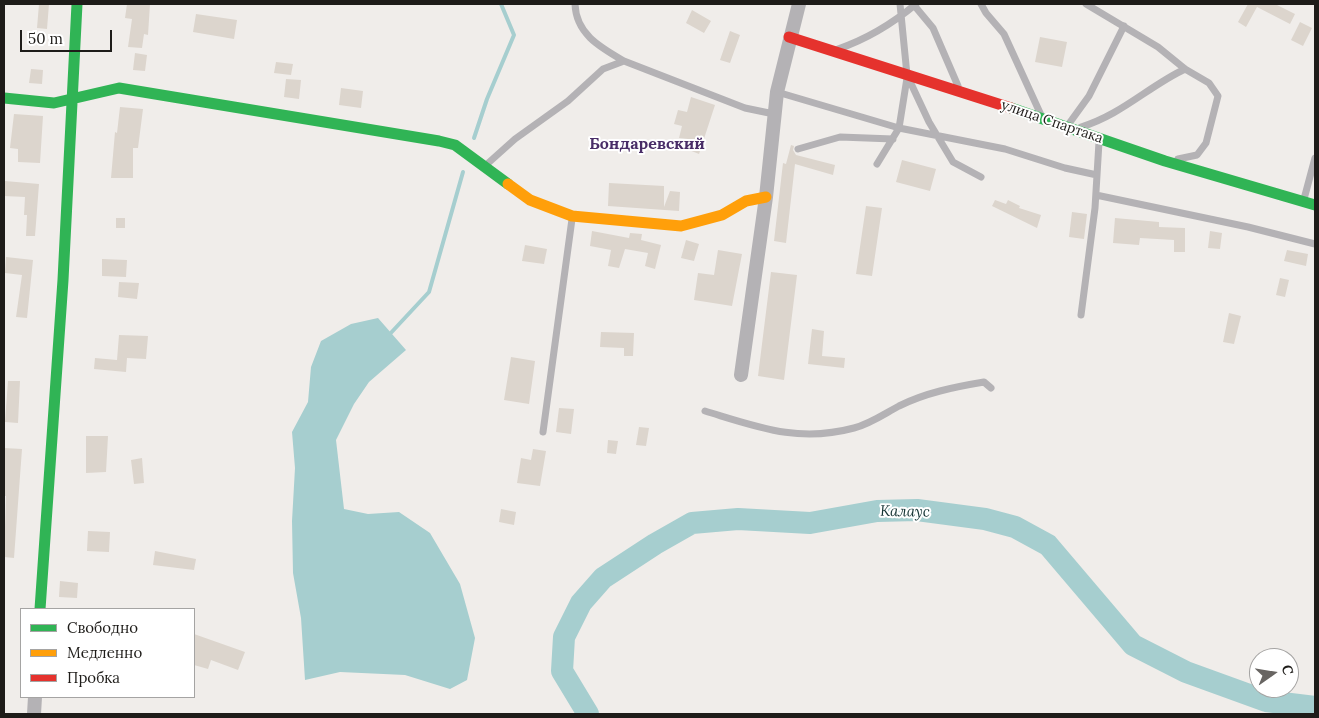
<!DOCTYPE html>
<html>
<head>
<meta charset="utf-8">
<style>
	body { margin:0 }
	#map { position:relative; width:1319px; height:718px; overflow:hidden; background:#f0edea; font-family:Lora,serif }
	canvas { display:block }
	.frame { position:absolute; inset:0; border:5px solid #1e1c19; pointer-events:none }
	.legend { position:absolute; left:20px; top:608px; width:175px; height:90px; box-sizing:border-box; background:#fff; border:1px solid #a5a4a3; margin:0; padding:6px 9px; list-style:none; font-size:15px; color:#1e1c19 }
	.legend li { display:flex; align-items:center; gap:10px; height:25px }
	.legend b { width:25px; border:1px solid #a5a4a3 }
	.north { position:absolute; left:1249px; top:648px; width:50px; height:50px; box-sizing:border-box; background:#fff; border:1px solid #a5a4a3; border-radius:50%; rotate:77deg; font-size:14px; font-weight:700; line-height:20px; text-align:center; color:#1e1c19 }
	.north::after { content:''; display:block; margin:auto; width:18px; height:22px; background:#686562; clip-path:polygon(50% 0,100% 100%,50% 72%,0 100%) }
	.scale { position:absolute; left:20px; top:30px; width:92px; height:22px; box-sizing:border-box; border:2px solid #1e1c19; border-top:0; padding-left:6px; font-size:15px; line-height:18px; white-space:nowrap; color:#1e1c19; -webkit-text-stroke:4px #fff; paint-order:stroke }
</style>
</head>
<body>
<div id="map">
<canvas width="1319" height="718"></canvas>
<div class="frame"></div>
<ul class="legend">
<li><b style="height:6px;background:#30b455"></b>Свободно</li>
<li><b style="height:6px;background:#ff9f0a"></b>Медленно</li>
<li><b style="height:6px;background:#e5322d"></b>Пробка</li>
</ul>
<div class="north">С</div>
<div class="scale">50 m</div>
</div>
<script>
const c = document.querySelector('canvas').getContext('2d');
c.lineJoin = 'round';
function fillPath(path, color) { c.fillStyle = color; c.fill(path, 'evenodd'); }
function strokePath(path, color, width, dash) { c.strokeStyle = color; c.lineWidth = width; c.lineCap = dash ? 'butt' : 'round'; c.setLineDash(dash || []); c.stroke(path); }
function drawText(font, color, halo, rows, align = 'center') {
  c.font = font + ' Lora,serif'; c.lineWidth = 4; c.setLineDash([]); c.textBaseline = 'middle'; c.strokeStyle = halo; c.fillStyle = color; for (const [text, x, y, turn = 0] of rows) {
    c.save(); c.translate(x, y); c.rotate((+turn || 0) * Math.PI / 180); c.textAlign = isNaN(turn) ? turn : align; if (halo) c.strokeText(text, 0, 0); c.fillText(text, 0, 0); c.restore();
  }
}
fillPath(new Path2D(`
	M378,318L406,350L369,382L354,404L336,440L344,509L368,514L399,512L430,533L460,584L475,638L467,680L450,689L405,675L340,672L305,680L301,618L293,573L292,521L295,468L292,432L308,402L311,367L321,341L351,324Z`), '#a6cecf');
strokePath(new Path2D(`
	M474,138L487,99L514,35L501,4
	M388,336L429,292L463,172`), '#a6cecf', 4);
strokePath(new Path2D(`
	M588,714L562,671L564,637L581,603L603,578L655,544L692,523L738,519L810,523L877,511L917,510L985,519L1015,527L1048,545L1133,645L1186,672L1266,701L1315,707`), '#a6cecf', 22);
fillPath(new Path2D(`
	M39,4H49L47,29L37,28Z
	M127,4H150L148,35L144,34L142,48L128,47L132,19L125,18Z
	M1248,4H1275L1295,14L1290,24L1257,7L1246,27L1238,22Z
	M692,10L711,21L704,33L686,23Z
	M196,14L237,20L234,39L193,32Z
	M1300,22L1312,28L1303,46L1291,40Z
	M730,31L740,35L730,63L720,60Z
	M1040,37L1067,42L1062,67L1035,62Z
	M135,53L147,55L145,71L133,70Z
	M276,62L293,64L291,75L274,73Z
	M31,69L43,70L42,84L29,83Z
	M286,79L301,80L299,99L284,97Z
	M341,88L363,91L361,108L339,105Z
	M691,97L715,105L699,154L684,148L688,139L679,138L682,126L674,124L678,110L687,112Z
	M120,107L143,109L138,148H133V178H111L115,132L117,133Z
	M14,114L43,116L40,163L18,162V149L10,148Z
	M791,145L794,146L793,150L796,155L835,165L833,175L795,164L786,243L774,241L783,163L786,164Z
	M902,160L936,169L930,191L896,182Z
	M5,181L39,184L35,236H26L27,215H24L25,197L4,196Z
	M609,183L664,186V207L670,191L680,192L679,211L608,206Z
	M995,200L1006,204L1008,200L1020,206L1019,208L1041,215L1037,228L992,206Z
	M866,206L882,208L872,276L856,274Z
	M1072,212L1087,214L1084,239L1069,237Z
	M116,218H125V228H116Z
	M1115,218L1159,222V227L1185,228V252H1174V240L1140,238L1139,245L1113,243Z
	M592,231L629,238L630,233L642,234L641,240L661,245L655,269L645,266L648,253L625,249L619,268L608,266L611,250L590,246Z
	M1210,231L1222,233L1220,249L1208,248Z
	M686,240L699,244L694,261L681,258Z
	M525,245L547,249L544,264L522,261Z
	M718,250L742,254L732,306L694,300L698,273L714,275Z
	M1287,250L1308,254L1306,266L1284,261Z
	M6,257L33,260L27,318L16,317L22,275L5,273Z
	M102,259L127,260L126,277L102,276Z
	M771,272L797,275L784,380L758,376Z
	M1280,278L1289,280L1285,297L1276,295Z
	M119,282L139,283L137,299L118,297Z
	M1229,313L1241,316L1234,344L1223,342Z
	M812,329L824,331L822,356L845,358L844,368L808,364Z
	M601,332L634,333L633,356H624V348L600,347Z
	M119,335L148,336L146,359L127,358L126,372L94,369L95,358L117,360Z
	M511,357L535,361L529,404L504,400Z
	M8,381H20L18,423L5,422Z
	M559,408L574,409L571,434L556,432Z
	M639,427L649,428L646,446L636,445Z
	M86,436H108L106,472L86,473Z
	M608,440L618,441L616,454L607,453Z
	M4,448L22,449L14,558L4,557L6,496H4Z
	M533,449L546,451L540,486L517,483L521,458L531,460Z
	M142,458L144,483L134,484L131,460Z
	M501,509L516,512L514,525L499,522Z
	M88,531L110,532L109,552L87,551Z
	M155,551L196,559L194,570L153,565Z
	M60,581L78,583L77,598L59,597Z
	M194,634L245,652L238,670L211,660L208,669L194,665Z`), '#dcd5cd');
strokePath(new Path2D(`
	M575,4C576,34 600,47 624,61
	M900,4L907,75L929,122L953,162L981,177
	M913,4L933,28L958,86
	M981,4L986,13L1004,34L1041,115
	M1086,4L1158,47L1185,69L1209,83L1218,96L1206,143L1197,155L1178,159
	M838,49C867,39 892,24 916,4
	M777,92L899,128L1005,149L1065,168L1097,175L1099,142
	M1068,125L1089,96L1124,26
	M1081,127C1121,115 1149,86 1185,69
	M798,149L840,137L893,139
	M877,164L899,128L907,78
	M486,165L515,139L568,101L603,69L624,61L745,108L774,114
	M1096,195L1248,227L1315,244
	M1304,199L1315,158
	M1081,315L1095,208L1097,175
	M705,411C758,427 798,443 854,428C870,424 884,414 899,406C925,393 954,387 984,382L991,388
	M543,432L572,219`), '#b4b2b5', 7);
strokePath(new Path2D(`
	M741,375L766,197L777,92L799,4
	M34,714L35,697`), '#b4b2b5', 14);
strokePath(new Path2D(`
	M4,98L54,103L119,88L439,141L455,145L508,184
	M1011,108L1165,161L1315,205
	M40,609L63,280L77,4`), '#30b455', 11);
strokePath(new Path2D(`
	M508,184L530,200L572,216L681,226L722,215L746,201L766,197`), '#ff9f0a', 11);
strokePath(new Path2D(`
	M789,37L1011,108`), '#e5322d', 11);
drawText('14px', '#1e1c19', '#fff', [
	["улица Спартака",1052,122,19]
]);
drawText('italic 15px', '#153334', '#fff', [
	["Калаус",905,512,1]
]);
drawText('bold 16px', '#492d67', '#fff', [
	["Бондаревский",647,144]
]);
</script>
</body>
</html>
